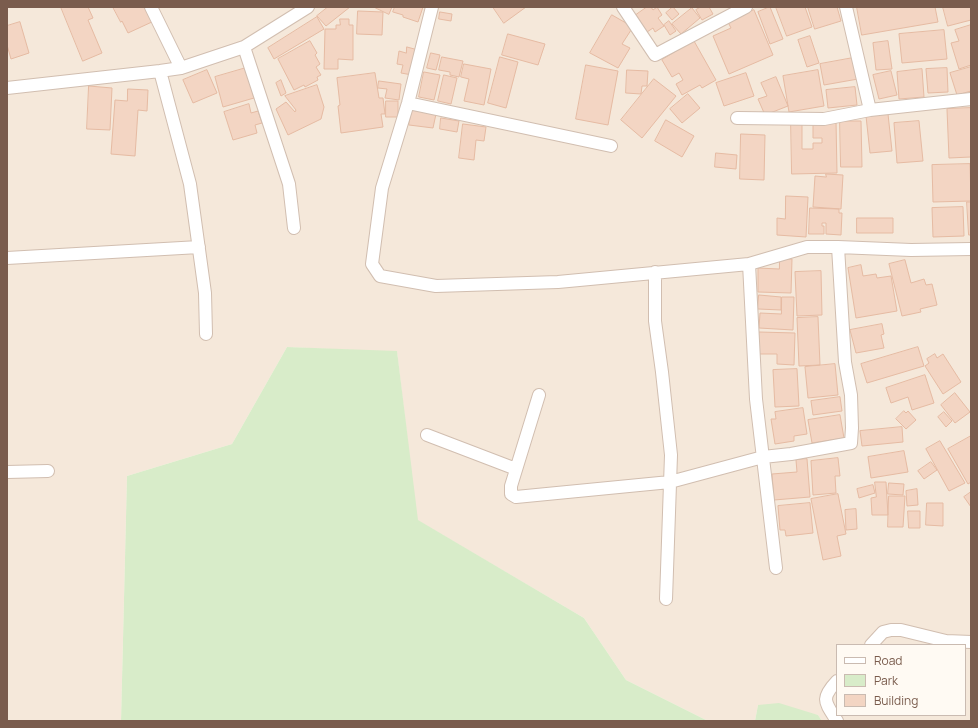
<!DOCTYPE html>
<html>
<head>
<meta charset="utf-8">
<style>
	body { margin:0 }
	#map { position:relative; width:978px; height:728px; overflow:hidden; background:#fdf6ec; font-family:Manrope,sans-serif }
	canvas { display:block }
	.frame { position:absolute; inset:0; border:8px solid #7a5c4d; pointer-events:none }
	.legend { position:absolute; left:836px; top:644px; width:130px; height:72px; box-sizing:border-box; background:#fffaf3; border:1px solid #cabbb1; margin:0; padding:5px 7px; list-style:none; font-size:12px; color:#7a5c4d }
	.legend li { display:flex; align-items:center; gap:8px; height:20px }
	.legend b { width:20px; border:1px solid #cabbb1 }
</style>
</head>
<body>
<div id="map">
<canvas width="978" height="728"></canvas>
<div class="frame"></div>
<ul class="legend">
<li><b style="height:5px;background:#fff"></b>Road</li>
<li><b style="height:11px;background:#d8ecc9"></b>Park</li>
<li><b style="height:11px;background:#f3d5c3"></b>Building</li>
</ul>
</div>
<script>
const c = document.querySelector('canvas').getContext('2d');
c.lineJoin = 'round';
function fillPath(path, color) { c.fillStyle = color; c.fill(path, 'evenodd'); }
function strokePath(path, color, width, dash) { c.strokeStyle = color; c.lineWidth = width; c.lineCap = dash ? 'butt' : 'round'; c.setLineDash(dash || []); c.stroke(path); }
fillPath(new Path2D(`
	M7,7H971V721H822L818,715L758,705L755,721H708L626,680L584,618L417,520L397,352L287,347L232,444L127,476L121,721H7ZM837,645H965V715H837Z`), '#f5e8da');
fillPath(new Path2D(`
	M287,347L397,351L418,520L584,618L626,680L708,721H121L127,476L232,444Z
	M779,703L818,715L822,721H755L758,705Z`), '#d8ecc9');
const building = new Path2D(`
	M61,7H88L93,18L88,20L102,53L83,61Z
	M113,7H147L154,21L128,33L122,21L121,22Z
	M328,7H350L326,26L317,16Z
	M374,7H392L389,14Z
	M395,7H423L418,22L403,17V15L393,12Z
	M493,7H526L504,23Z
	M647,7H651L653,10L657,7L662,15L658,18L664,26L655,32L653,28L647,32L636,15Z
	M673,7L679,14L672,20L666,13Z
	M701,7H709L713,14L702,20L696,10Z
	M770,7L783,39L770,44L758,12Z
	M776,7H805L812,27L787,36Z
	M808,7H837L841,21L815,29Z
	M857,7H935L938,22L862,35Z
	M943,7H971V20L948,26Z
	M692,8L700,18L681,34L672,24Z
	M754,10L773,55L729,74L713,36L731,28L728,22Z
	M358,11L383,12L382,35L357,34Z
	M440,12L452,14L451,21L439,19Z
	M612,15L633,27L622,44L630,48L618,68L590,53Z
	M317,17L324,29L274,59L268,48Z
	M340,19H349V25H353V60L338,59V69H324L325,29H336V25H340Z
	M669,21L676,31L670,35L664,25Z
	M20,22L29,53L11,59L7,45V26Z
	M971,25V65L959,69L951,43L959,41L955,30Z
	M944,30L947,59L902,63L899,34Z
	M508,34L545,44L538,65L502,55Z
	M810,36L819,63L807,67L798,40Z
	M310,41L317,53L315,55L320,64L316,67L321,75L317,77L318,80L305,87L304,85L294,90L278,59Z
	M694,41L716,80L702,88L700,85L682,95L676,84L683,80L679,73L672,77L662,60Z
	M888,41L892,69L876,70L873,43Z
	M407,47L418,50L412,75L401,73L403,65L397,64L399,51L406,53Z
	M431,53L440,55L436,70L427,68Z
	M442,57L463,61L459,77L450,75V72L439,70Z
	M500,57L518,62L506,108L488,103Z
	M853,58L858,79L824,85L820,64Z
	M464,64L491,69L484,105L464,101L469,79L461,77Z
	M586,65L618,71L608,125L576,119Z
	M971,67V91L957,95L950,73Z
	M246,68L254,98L223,107L215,77Z
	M947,68L948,92L928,93L926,69Z
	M922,69L924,97L899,99L897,72Z
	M207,70L217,93L193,103L183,80Z
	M627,70L648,71L647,86H642L641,94L626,93Z
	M818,70L824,106L789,112L783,76Z
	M891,71L897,95L879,99L873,75Z
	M424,72L440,75L434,100L419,97Z
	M375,73L379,98H383L385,114H381L383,127L341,133L338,106L340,105L337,78Z
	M746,73L754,96L724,106L716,83Z
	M444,75L457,78L451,104L438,101Z
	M776,77L788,106L765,115L758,99L767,96L761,83Z
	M654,79L676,96L642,138L621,120Z
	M281,80L286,93L281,96L276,83Z
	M379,81L401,84L399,100L385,98L387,89L378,88Z
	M317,85L324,107L321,119L288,135L276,109L286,102L295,112L296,110L285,96Z
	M89,86L112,88L110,130L87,129Z
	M855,87L857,105L828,108L826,90Z
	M128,89L148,90L147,111L138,110L135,156L111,154L115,100L127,101Z
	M688,94L700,108L682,123L670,109Z
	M386,101H398V117H386Z
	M249,104L251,113L258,111L262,123L255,125L257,133L233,140L224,112Z
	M971,108V157L949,158L947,109Z
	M412,110L436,114L433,128L409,125Z
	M888,114L892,151L870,153L866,116Z
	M441,118L459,121L457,132L440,129Z
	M666,120L694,136L682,157L655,141Z
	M791,121H802V149H813V143H822V138H813V122L836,121L837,173L792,174Z
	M840,121H861L862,167H841Z
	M919,121L923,161L897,163L894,123Z
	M463,124L486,127L484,141L476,140L474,160L459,158Z
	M741,134L765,135L764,180L740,179Z
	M716,153L737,155L736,169L715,167Z
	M970,164L971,201L933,202L932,165Z
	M826,174L843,175L841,209L813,207L815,176L826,177Z
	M786,196L808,197L806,237L777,235V218L785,219Z
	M967,202H971V235H969Z
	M963,207L964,236L933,237L932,208Z
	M810,208L839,209V213H842L841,235L826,234V223H822V226H824V234H809Z
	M857,218H893V233H857Z
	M780,259H792L791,293L758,292V268L779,269Z
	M905,260L911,283L924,279L926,285L932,284L937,305L920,309L921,312L902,316L889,264Z
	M861,265L863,276L876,274L877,278L891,276L897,311L856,318L848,268Z
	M821,271L822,315L797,316L795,272Z
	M759,295L781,297V310L758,309Z
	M782,297H794L793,330L759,328L760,313L781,314Z
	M818,317L820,365L799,366L797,318Z
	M882,324L884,334L881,335L884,348L856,353L850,330Z
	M759,332L795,333L794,365L777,364V354H759Z
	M918,347L924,366L867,383L861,364Z
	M935,354L937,358L943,354L961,382L943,394L925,366L929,363L927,359Z
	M835,364L838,395L808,398L805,367Z
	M797,369L799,406L775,407L773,370Z
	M925,375L934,403L912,410L908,397L891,403L886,388Z
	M955,393L970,412L955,423L941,405Z
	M840,397L842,411L813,415L811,401Z
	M803,408L807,434L794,436V441L775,444L771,419H776L775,412Z
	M904,411L906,413L908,411L916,420L906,429L896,419Z
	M944,412L952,421L946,427L938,417Z
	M840,415L844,438L812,443L808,420Z
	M902,427L903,442L862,446L860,431Z
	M971,436V482L968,484L948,449Z
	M940,441L965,483L949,491L926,449Z
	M904,451L908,472L871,478L868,457Z
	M838,458L840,476H835L836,493L813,495L811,461Z
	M807,459L810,497L774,500L772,474L797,472L796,460Z
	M931,462L937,470L924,479L918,471Z
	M875,482H886L888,515H872L871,498L876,497Z
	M889,483L904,484L903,495L888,494Z
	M873,485L875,493L859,498L857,489Z
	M917,489L918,505L907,506L906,491Z
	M971,492V507L964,497Z
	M838,494L846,534L837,536L841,556L823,560L811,499Z
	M889,496H905L903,527H888Z
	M810,503L813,533L786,536L785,530H780L778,506Z
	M927,503H943V526L926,525Z
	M856,509L857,529L846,530L845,510Z
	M908,511H920V528H909Z`);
fillPath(building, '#f3d5c3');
strokePath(building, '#e6bba3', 1);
const street = new Path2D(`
	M151,7L181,68
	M432,7L408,103L382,188L372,264L380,276L436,286L558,282L749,264L807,247H838L911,250L971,249
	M623,7L655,55L746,7
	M846,7L870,110
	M244,47L289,184L294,228
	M160,71L190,184L205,293L206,334
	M7,88L160,71L181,68L244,47L308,7
	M408,103L611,146
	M737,118L824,119L870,110L971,99
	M7,258L199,247
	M749,264L756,399L776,568
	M655,272V321L662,372L671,455L666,599
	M539,395L511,486V494L516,497L670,482L763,457L791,454L851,443L852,428L851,395L845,362L838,247
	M427,435L516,469
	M7,472L48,471
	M871,645L883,632L891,630H901L946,641L971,642
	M837,681C820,699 825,702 837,721`);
strokePath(street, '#d1beb0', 14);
strokePath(street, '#fff', 12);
</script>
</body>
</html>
